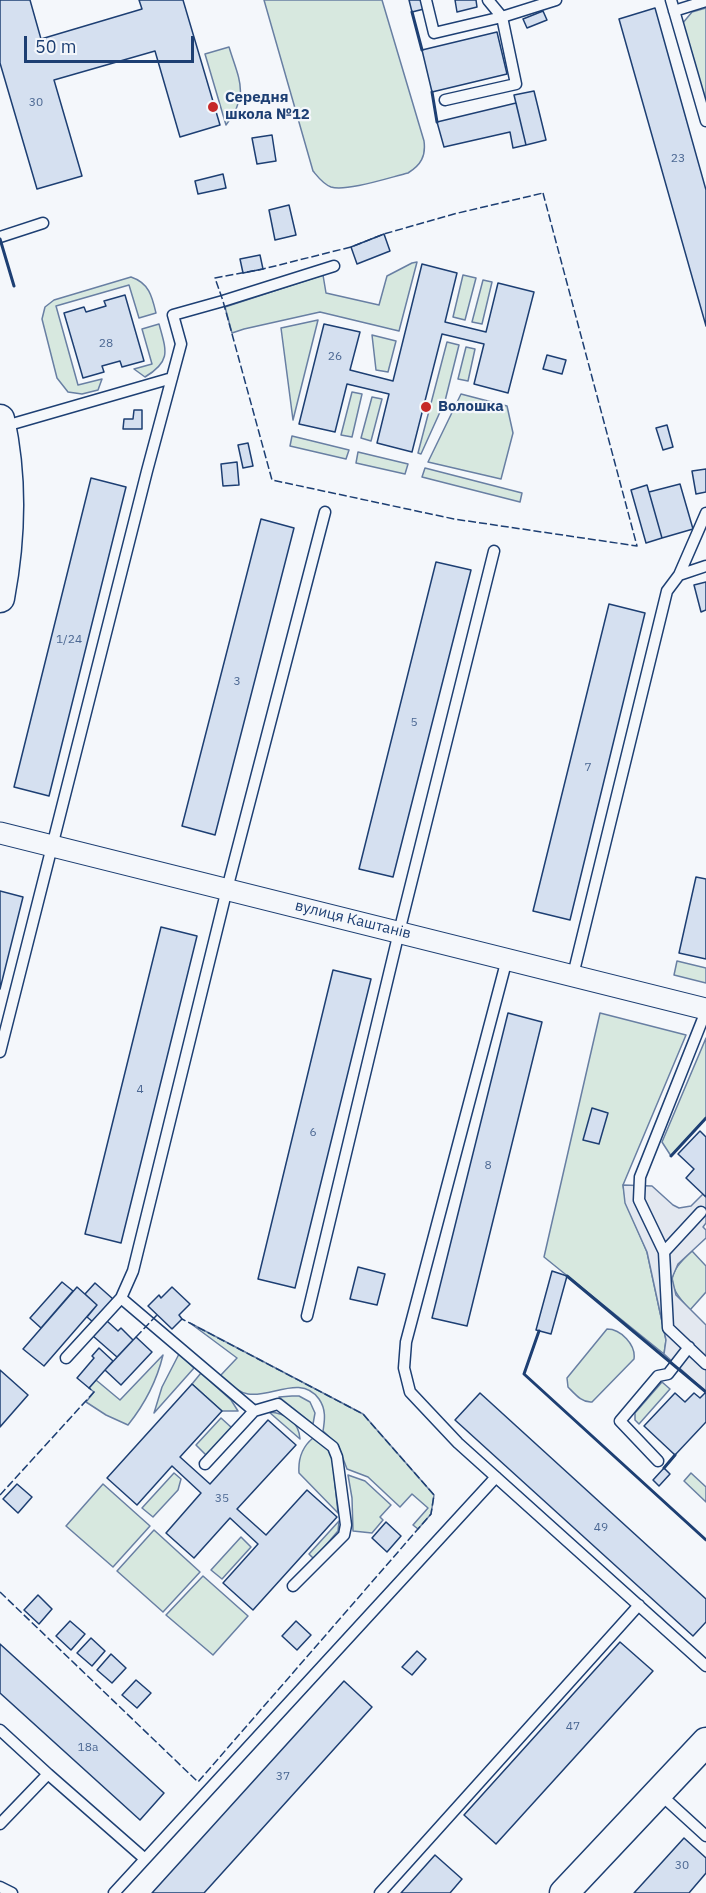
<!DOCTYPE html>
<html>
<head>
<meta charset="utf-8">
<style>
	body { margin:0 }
	#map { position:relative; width:706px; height:1893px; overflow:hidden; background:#f4f7fb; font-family:"IBM Plex Sans",sans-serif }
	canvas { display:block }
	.scale { position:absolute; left:24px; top:36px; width:170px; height:27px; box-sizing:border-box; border:3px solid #1d3f73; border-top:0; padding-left:8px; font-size:18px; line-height:21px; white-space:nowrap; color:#1d3f73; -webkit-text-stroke:4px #f4f7fb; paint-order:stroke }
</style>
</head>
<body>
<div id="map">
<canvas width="706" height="1893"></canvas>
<div class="scale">50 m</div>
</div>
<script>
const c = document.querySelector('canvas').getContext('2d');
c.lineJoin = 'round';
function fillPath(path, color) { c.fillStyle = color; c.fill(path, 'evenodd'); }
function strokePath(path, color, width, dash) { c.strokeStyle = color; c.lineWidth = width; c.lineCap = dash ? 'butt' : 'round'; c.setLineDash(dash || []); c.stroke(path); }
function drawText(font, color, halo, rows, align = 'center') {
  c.font = font + ' "IBM Plex Sans",sans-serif'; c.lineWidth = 4.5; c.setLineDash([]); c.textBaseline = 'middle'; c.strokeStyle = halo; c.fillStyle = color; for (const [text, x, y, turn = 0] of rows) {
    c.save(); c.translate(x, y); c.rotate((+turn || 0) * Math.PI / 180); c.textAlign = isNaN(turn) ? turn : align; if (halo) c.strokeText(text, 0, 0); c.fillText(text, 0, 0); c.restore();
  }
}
const green = new Path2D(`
	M264,0H382L424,141C426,156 421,165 408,173C391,177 346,192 331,187C323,184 318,177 313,171Z
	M706,8V103L682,24L692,12Z
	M229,47C239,80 250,94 226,125L205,54Z
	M417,262L399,331L320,312L244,329L232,333L225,307L323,275L326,293L379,305L387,276L412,263Z
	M463,275L476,278L465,320L453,317Z
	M131,277C149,283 152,296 156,313L139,318L129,285L56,306L78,385L102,379L98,390L82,394L68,392L57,378L42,319L45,307L54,300Z
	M483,280L492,282L482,324L472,322Z
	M318,320L293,420L281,328Z
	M159,324C166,350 172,361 145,377L134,369L152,364L142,329Z
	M372,335L396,341L388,372L376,370Z
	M447,342L459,345L445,401L421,454L418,453Z
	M466,347L475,349L468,381L458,379Z
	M352,392L362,394L352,437L341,435Z
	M461,394L507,406L513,433L501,479L428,462Z
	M372,397L382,399L371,441L361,438Z
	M292,436L349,450L346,459L290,446Z
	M358,452L408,464L405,474L356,463Z
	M425,468L522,493L520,502L422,477Z
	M677,961L706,968V983L674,975Z
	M600,1013L686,1035L623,1185L626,1203L647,1252L666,1340L664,1354L544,1257Z
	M706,1038V1118L671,1156L662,1142Z
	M692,1251L706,1266V1292L690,1310C666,1284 666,1275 692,1251Z
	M190,1323L363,1414L434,1495L431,1514L418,1529L413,1525L428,1508L412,1494L400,1507L368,1477L347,1469L338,1445L323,1431C325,1419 326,1409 319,1399C301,1374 271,1398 248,1394C237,1392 229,1383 220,1376L237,1358Z
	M607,1329C621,1329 636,1345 634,1359L592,1402C582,1403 575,1394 568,1387L567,1378Z
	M179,1354L194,1368L154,1413L162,1387Z
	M163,1355C157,1380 144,1405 128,1425L106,1415L86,1402L94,1392L89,1388L96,1380L120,1400Z
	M201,1373L231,1400L238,1411H222L192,1384Z
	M662,1382L670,1389L639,1424L635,1420V1413Z
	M292,1396H299L310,1402L315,1413L313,1424L279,1397Z
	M269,1412C286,1413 299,1422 300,1439Z
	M221,1418L232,1428L207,1456L196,1445Z
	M313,1438L327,1448L332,1455L338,1513L299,1473C298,1459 302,1447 313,1438Z
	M174,1473L181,1479L178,1490L153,1517L142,1508Z
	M691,1473L706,1487V1502L684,1481Z
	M348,1475L365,1481L391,1505L380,1517L383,1520L372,1533L353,1531L352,1498Z
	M103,1484L150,1526L113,1567L66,1526Z
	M339,1521L338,1531L314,1559L309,1554Z
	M154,1530L200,1572L163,1612L117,1571Z
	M241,1537L251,1547L222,1579L211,1570Z
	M203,1576L248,1616L213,1655L166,1615Z`);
fillPath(green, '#d7e8df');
strokePath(green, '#687fa3', 1.5);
const parking = new Path2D(`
	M623,1185L652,1186L673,1205L679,1208L691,1206L703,1194L706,1197V1223L703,1227L706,1230V1238L678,1264L672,1278L676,1295L706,1325V1392L664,1354L666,1340L647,1252L625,1203Z`);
fillPath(parking, '#e3e8f0');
strokePath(parking, '#687fa3', 1.5);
const building = new Path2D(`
	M0,0H30L41,39L142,9L139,0H183L220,125L180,137L155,51L54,80L82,176L37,189L0,63Z
	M409,0H421L424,9L412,12Z
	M455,0H476L477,7L457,12Z
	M655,8L706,190V326L619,19Z
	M543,11L547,20L527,28L523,19Z
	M497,32L507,74L432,92L422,50Z
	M534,91L546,140L526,145L514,95Z
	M516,103L526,145L513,148L510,132L444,147L437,122Z
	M272,135L276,161L257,164L252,138Z
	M223,174L226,188L198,194L195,181Z
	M289,205L296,235L275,240L269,210Z
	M384,234L390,251L357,264L351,247Z
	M260,255L263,269L243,273L240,259Z
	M422,264L457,273L445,322L486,332L498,283L534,292L508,393L474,384L484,344L442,334L412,452L377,443L389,394L347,384L335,432L299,424L324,324L360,332L350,370L393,381Z
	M125,295L144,361L122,367L120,361L102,366L104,372L83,378L64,313L84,307L86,312L106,306L104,301Z
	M547,355L566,360L562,374L543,369Z
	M134,410H142V429H123L124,419H133Z
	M667,425L673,447L663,450L656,428Z
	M248,443L253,466L243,468L238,445Z
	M237,462L239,485L223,486L221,464Z
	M706,469V492L696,494L692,471Z
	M91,478L126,487L49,796L14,787Z
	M680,484L693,529L662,538L649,492Z
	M647,485L662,538L646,543L631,490Z
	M261,519L294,528L215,835L182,826Z
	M436,562L471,570L393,877L359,869Z
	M706,582V610L701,612L694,585Z
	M609,604L645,613L570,920L533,911Z
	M696,877L706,879V959L679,953Z
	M0,891L23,897L0,989Z
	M161,927L197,936L121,1243L85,1234Z
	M333,970L371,979L295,1288L258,1279Z
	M508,1013L542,1022L467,1326L432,1318Z
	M592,1108L608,1113L599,1144L583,1140Z
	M700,1131L706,1137V1197L686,1178L694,1169L678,1154Z
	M358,1267L385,1274L377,1305L350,1299Z
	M552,1271L567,1276L551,1334L536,1330Z
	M62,1282L73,1291L41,1328L30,1318Z
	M95,1283L113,1299L93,1322L87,1317L97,1305L85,1294Z
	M77,1287L97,1305L44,1366L23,1349Z
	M172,1287L190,1304L179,1315L182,1319L172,1329L148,1306L159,1295L161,1298Z
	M107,1321L118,1331L121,1328L133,1340L117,1357L93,1336Z
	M136,1337L152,1352L121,1385L105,1370Z
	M99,1348L113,1361L89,1388L77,1378L94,1358L92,1356Z
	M0,1370L28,1395L0,1427Z
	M192,1384L222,1411L180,1457L210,1484L268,1420L296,1445L237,1509L266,1535L307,1490L337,1517L253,1610L223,1583L258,1544L230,1518L194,1558L166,1533L201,1493L172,1466L137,1505L107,1478Z
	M706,1392V1422L675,1455L644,1426L675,1393L685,1402L694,1393L700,1398Z
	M480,1393L706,1599V1622L693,1636L455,1420Z
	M664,1468L670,1474L659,1486L653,1480Z
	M17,1484L32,1497L18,1513L3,1499Z
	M386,1522L401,1536L387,1552L372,1538Z
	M38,1595L52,1609L39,1624L24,1610Z
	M70,1621L85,1634L71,1650L56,1636Z
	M296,1621L311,1635L297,1650L282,1636Z
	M91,1638L105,1651L92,1666L77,1653Z
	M620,1642L653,1671L496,1844L464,1815Z
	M0,1644L164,1793L140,1820L0,1693Z
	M417,1651L426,1659L412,1675L402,1667Z
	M111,1654L126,1668L112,1683L97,1670Z
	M136,1680L151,1693L137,1708L122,1695Z
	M344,1681L372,1707L204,1893H152Z
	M684,1838L706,1858V1873L689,1893H634Z
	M435,1855L462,1879L450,1893H401Z`);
fillPath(building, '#d5e0f0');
strokePath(building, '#1d3f73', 1.5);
const lane = new Path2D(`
	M426,0L434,33L502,17L556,0
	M671,0L706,121
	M674,11L706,1
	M445,100L516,84L502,17L488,0
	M0,237L43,223
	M2,427L172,378
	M679,575L706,513
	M507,959L406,1342L404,1368L410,1392L458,1443L706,1666
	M573,975L667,591L679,575L706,566
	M706,1011L640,1177L639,1200L664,1252L668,1328L706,1364
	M0,1052L147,471L181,344L173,315L223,301L334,266
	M664,1252L701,1212
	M121,1298L254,1411L205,1464
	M307,1316L399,932L494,551
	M66,1358L121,1298L133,1271L227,889L325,512
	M254,1411L278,1404L333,1447L337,1457L346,1525L344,1535L293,1586
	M658,1461L620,1421L658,1376L668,1374L689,1347
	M0,1730L48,1774L0,1824
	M48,1774L145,1859
	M660,1794L706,1836
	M0,1887L12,1893
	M114,1893L496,1477
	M380,1893L639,1605`);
const street = new Path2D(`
	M0,833L706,1009`);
const secondary = new Path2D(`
	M0,419C13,478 11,539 0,598
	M564,1893L706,1742`);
strokePath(lane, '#1d3f73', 13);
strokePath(street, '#1d3f73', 23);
strokePath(secondary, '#1d3f73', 31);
strokePath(lane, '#f4f7fb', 10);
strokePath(street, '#f4f7fb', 21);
strokePath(secondary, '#f4f7fb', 28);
strokePath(new Path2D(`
	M543,193L637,546L454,519L272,480L223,301L215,278L263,269L351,247L384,234L454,214Z
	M136,1337L157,1315
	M0,1495L94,1392L89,1388
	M0,1592L198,1782L431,1514L434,1495L363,1414L182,1319`), '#1d3f73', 1.5, [8, 3]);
strokePath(new Path2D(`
	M412,12L422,50
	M432,92L437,122
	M0,239L14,286
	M671,1156L706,1118
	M567,1276L706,1392
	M539,1331L524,1374L706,1540
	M664,1468L675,1455`), '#1d3f73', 3);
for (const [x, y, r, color] of [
	[213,107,6,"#c62828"],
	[426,407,6,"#c62828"]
]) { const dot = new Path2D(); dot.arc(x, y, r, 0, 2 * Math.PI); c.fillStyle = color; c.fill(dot); strokePath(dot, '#f4f7fb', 2); }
drawText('12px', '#4b6792', null, [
	["30",36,103],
	["23",678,159],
	["28",106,344],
	["26",335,357],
	["1/24",69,640],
	["3",237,682],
	["5",414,723],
	["7",588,768],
	["4",140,1090],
	["6",313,1133],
	["8",488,1166],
	["35",222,1499],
	["49",601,1528],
	["47",573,1727],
	["18а",88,1748],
	["37",283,1777],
	["30",682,1866]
]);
drawText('bold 15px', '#1d3f73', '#f4f7fb', [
	["Середня",225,98],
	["школа №12",225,115],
	["Волошка",438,407]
], 'left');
drawText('15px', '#1d3f73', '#f4f7fb', [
	["вулиця Каштанів",353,920,14]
]);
</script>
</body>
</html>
